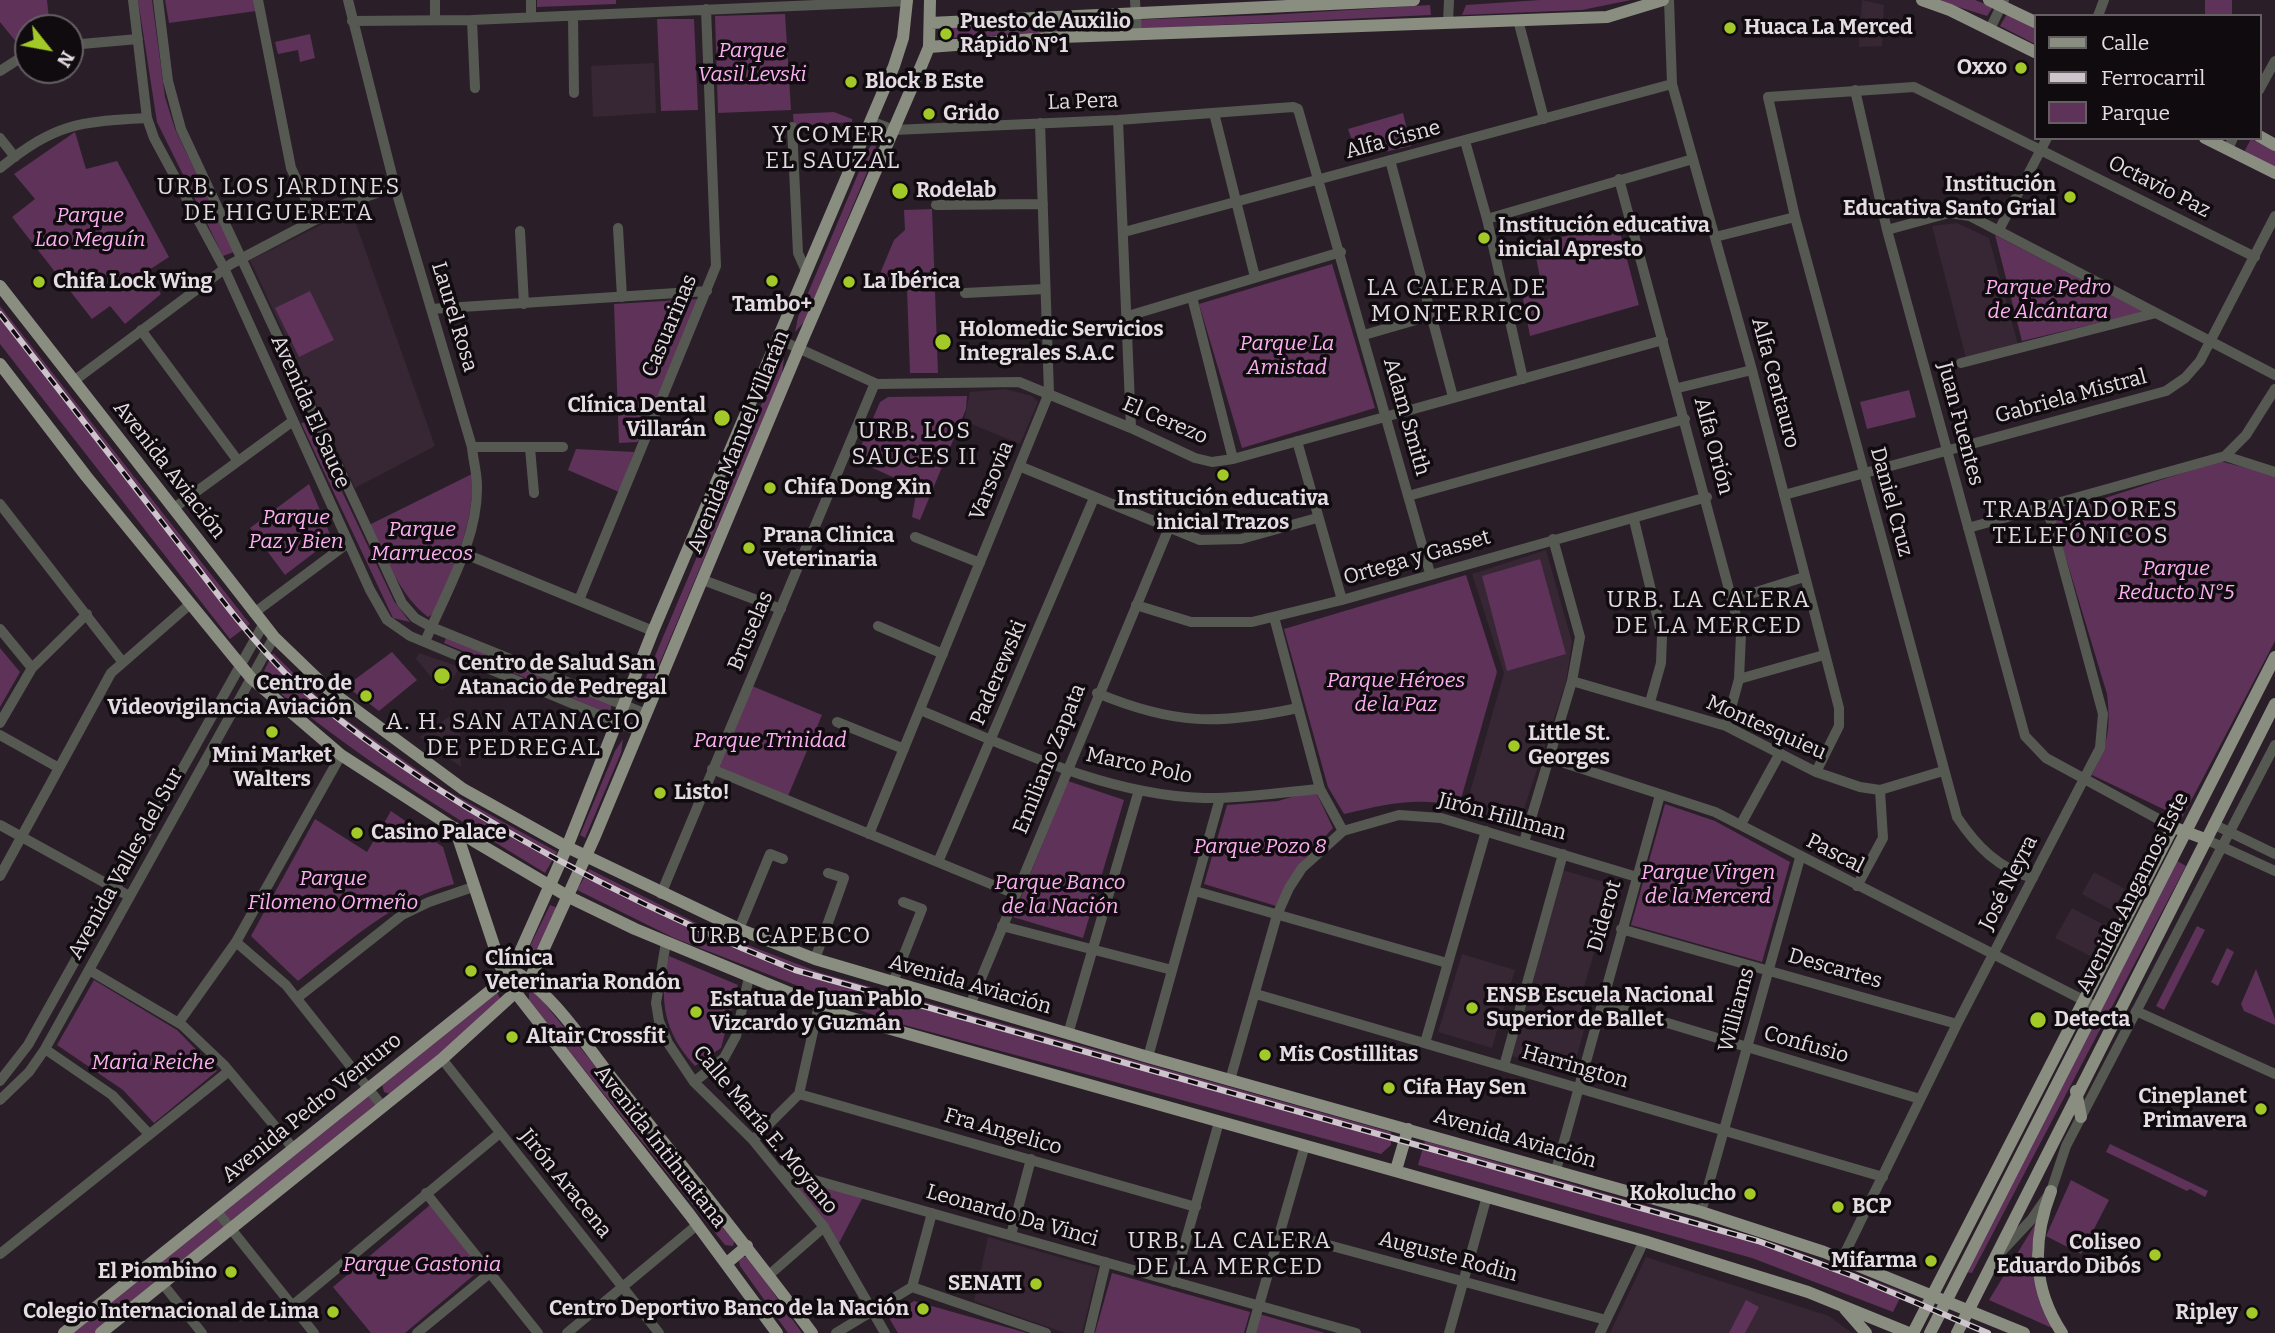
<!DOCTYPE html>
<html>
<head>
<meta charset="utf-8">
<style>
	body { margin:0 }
	#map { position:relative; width:2275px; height:1333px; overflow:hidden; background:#2a1f28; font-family:Bitter,serif }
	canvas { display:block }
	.legend { position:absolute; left:2034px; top:14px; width:228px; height:126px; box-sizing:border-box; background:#100b0f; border:2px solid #655f63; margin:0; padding:9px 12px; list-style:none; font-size:21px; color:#e4dce2 }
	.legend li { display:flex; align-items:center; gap:14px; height:35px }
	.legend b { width:35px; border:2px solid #655f63 }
	.north { position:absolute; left:14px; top:14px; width:70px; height:70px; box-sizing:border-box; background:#100b0f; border:2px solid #655f63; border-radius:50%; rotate:121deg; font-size:19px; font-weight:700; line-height:28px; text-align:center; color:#e4dce2 }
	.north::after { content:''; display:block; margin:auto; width:24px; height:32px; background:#a2c927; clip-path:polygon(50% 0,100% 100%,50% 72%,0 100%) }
</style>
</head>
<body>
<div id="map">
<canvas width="2275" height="1333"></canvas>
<ul class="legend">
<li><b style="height:9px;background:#898e81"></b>Calle</li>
<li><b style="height:9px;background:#cec5cc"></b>Ferrocarril</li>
<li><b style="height:19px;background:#5e3259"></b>Parque</li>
</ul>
<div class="north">N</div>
</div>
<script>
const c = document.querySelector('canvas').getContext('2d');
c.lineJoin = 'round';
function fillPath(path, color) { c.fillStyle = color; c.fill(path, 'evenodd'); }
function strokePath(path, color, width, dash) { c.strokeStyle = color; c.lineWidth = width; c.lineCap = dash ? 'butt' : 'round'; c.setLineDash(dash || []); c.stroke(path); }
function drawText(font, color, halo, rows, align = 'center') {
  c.font = font + ' Bitter,serif'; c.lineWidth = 7; c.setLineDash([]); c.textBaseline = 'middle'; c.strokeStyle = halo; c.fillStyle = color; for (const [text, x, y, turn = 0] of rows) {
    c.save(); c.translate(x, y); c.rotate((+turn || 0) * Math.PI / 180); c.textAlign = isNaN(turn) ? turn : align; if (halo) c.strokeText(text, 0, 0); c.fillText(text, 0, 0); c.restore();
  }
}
fillPath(new Path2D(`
	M1862,0L1884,5L1882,46L1859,47Z
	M654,63L656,113L593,117L591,66Z
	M351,210L435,446L355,488L250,260Z
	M1957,223L1989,238L2018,345L1966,358L1932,226Z
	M1005,389L1032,396L1038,402L1020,444L964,421L970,392Z
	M1546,550L1572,642L1566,682L1519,824L1465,810L1504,673L1472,574Z
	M419,653L460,667L449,685L442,690L416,659Z
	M453,714L460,725L461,767L420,737Z
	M1562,870L1622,887L1608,940L1597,943L1584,987L1593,996L1572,1075L1512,1056Z
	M2094,872L2125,889L2113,911L2082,894Z
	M2072,908L2108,927L2092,957L2055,938Z
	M1462,954L1515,970L1492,1048L1438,1032Z
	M988,1237L1098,1268L1082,1333H1065L974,1301Z
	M1646,1257L1829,1316L1852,1333H1610Z`), '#372634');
fillPath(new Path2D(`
	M0,0H47L50,28H28V42L17,43L0,22Z
	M138,0H152L165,97L175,129L234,252L223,256L157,122Z
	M165,0H254L256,11L169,23Z
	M537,0H616V4L537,7Z
	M1540,0H1631L1582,10L1462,15L1466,5Z
	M1936,0H1975L1993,7L1987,16Z
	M2205,0H2232V16H2205Z
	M1430,5L1431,15L945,38L941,34L943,28L949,26L1268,15Z
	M785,14L791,110L718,113L715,16Z
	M2007,14L2035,28V44L2000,26Z
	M657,19H694L698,110L661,111Z
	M310,34L315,58L300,62L298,50L278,54L275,42Z
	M834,112L852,119V122L794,126L793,114Z
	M1403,113L1411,146L1358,158L1348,129Z
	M75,132L86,169L117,161L169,257L146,272L161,294L125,324L110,306L92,319L12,217L35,199L14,174Z
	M877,137L875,153L805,321L795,332L798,317L868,150Z
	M2251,139L2275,151V167L2244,152Z
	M932,209L938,373H910L907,289L879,276L894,240L905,230L904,210Z
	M1618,225L1639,305L1530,336L1523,299L1542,287L1533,243Z
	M1995,235L2144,312L2022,341Z
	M1332,264L1375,408L1242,448L1199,304Z
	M310,291L334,340L299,357L275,308Z
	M698,299L638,442L619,443L614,304Z
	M0,306L250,624L230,639L0,344Z
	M784,358L782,374L648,691L640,700L641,689L775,372Z
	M1909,390L1916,417L1867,429L1860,402Z
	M967,396L966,409L920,520L912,517L917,488L855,460L880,402L888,397Z
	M309,422L394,601L410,622L393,618L301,423Z
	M576,449L634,452L619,492L568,470Z
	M2219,461L2275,475V641L2182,818L2092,775C2108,744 2111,729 2107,694L2053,515Z
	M472,474C475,524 453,568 434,613L428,617C400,596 385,556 369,525Z
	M309,484L332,539L285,575L250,528Z
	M1540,559L1566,654L1507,671L1482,576Z
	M1466,575L1497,672L1459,806C1414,797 1388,804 1344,814L1328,787L1284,629Z
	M446,638L612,705L609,714L444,643Z
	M0,648L20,672L0,707Z
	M392,652L417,680L379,711L346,686Z
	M273,653L328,707L446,790L557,852L545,873C446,812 349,753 261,677Z
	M752,686L822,715L788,796L719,767Z
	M623,739L621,753L585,838L580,835L615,751Z
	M1068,781L1124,800L1083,938L1013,917Z
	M1315,790L1333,828L1299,865L1276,906L1204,884L1227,805L1278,801Z
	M1665,804L1715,821L1790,862L1762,962L1631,925Z
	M391,811L443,847L454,884C394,899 346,944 298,981L251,936L315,819L367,852Z
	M2177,861L2186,866L1972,1273L1965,1272Z
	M589,869L716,933L821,973L1391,1132V1145L1381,1154L886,1020L674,938L577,890Z
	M550,905L558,908L533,960L525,956Z
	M2197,926L2205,930L2164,1010L2156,1006Z
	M2227,948L2234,952L2218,986L2211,982Z
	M669,956L738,985L721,1048L695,1066C664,1033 658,999 669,956Z
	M2256,969L2275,1019V1025L2244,1011L2241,1004Z
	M94,980L177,1030L217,1071L154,1123L123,1090L57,1045Z
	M533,989L735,1239L733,1246L725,1245L529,1001V993Z
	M497,992L502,1003L390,1094L384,1092L382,1084Z
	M368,1095L375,1098V1105L231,1221L223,1216L224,1209Z
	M1425,1141L1774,1243L1903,1292L1893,1312L1752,1258L1418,1165Z
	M2110,1144L2208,1191L2205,1197L2190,1189L2187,1191L2106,1152Z
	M791,1178L863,1197L838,1245Z
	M2071,1180L2109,1200L2081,1254L2046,1236Z
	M430,1205L481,1269L405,1333H371L333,1287Z
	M216,1216L224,1228L98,1333H68Z
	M2037,1221L2032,1250L2054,1326L2052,1328L1989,1300Z
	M743,1257H748L802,1333H788L740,1266L739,1261Z
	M1112,1273L1250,1312L1244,1333H1095Z
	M1746,1300L1759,1307L1745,1333H1729Z
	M914,1301L1027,1333H898L889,1318Z
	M1259,1314L1325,1333H1253Z`), '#5e3259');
strokePath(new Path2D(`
	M133,0L147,118L154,138L224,268L370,590L387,620L410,636L638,731
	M158,0L168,81L181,129L402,603L415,618L431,627L646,714
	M258,0L291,168L315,219
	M348,0L395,187L472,447C473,460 477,473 477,486C478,540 445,593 425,642
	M435,0V20
	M531,0V17
	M1135,0L1137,34
	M1669,0L1672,84L1752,370L1839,708V726L1816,772
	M573,16L574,93
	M2098,16L2104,0
	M472,20L475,88
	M1518,20L1544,119
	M352,21L472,20L908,1
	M1448,22L1449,0
	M1990,29L2004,0
	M70,45L138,39
	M0,71L28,53
	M1855,90L1887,230L2025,736L2046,758L2173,827
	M2259,90L2275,61
	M1214,113L1255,277
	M1118,120L1131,428
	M870,121L894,130L1118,120L1293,107L1298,109L1430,573
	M792,127L798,253L806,271
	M0,138L15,157
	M1465,141L1487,219L1523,379
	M2228,149L2233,138
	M1390,160L1453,397
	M0,168C57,123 76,122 147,118
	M1619,179L1741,634L1739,679L1726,726
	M936,205L1043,204
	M1487,219L1693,159
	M618,228L622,297
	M1887,230L1949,213L1970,216L2275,375
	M1999,230L2047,138
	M520,231L524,304
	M1124,232L1672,84
	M1715,237L1795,217
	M965,293L1045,289
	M1192,297L1233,459
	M431,309L707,291
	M1128,316L1341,252
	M141,330L238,461
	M1364,335L1433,315
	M778,339L877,384L1019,382L1131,428L1195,458L1212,462L1233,459L1663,340
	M1961,363L2156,313
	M75,380L231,264L347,203L395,187
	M1678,388L1752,370
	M1297,441L1342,600
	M472,447H563
	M530,448L534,493
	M2225,456L2275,472
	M1019,466L1200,540L1241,539L1317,518
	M1784,495L2166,391L2185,378L2200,361L2275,216
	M1408,496L1685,419
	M0,504L121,660
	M174,508L293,421
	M1634,520L1662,636L1661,663L1650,702
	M1968,528L2225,456L2246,435L2275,389
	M915,537L980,563
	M463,553L653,631
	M703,580L781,609
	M1734,599L1804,577
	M579,600L716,266L706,9
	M1136,605L1191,622H1252L1342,600L1707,497
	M254,613L348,543
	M1274,617L1320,789L1343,831
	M878,626L943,654
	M0,629L32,668
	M1739,679L1824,655
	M1572,681L1726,726L1816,772L1860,787L1880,790L1943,771
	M1097,693C1174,725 1218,725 1298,708
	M920,710C1010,747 1104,795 1204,798C1242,799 1282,792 1320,789
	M837,722L904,749
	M0,723L32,668L87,614
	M0,735L59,768
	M1549,758L1715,812L2089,1003
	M712,769L1015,894
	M1741,824L1780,753
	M2213,824L2275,854
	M0,825L129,896
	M869,834L1049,393L1040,123
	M2205,839L2275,871
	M1524,842L1572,681L1580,637L1553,539
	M938,862L1094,498
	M0,876L111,673L189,605
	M2033,878C1999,869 1977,847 1957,817L1795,217L1768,97L1914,87L2255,257
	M1857,886L1883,838L1880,790
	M1195,891L1447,963
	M661,894L875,383
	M1002,926L1172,970
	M739,929L770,854L783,859
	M1621,929L1957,1024
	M236,942L286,985L383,1107
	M666,942L656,1003L659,1021L668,1043L694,1082L753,1140L824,1227L885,1333
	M815,959L844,878L828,873
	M89,970L182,1025L224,1065L293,1148
	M893,982L922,909L903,902
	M1256,994L1883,1177
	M297,998L402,915L429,902L473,887
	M1601,1003L1920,1099
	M970,1005L1168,530
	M2136,1011L2275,1074
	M179,1022L236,942L341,755
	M1068,1034L1139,790
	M1425,1043L1486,831
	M45,1049L112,1095L149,1134
	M1148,1057L1220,798
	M442,1059L659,1333
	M1504,1066L1563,854
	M1230,1080L1277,915L1289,888L1302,868L1343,831L1399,815L1441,818L1637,877
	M0,1081L28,1045L263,625
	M694,1082L724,1058L736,1036L749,977
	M799,1094L1196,1207
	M0,1100L29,1072L45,1049L274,637
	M753,1140L799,1094L819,1005
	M779,1170L1356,1333
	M1556,1170L1660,795
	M426,1193L538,1333
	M216,1210L314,1333
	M1701,1212L1800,858
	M1280,1232L1606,1320
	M1011,1235L1031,1159
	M2001,1252L2031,1220L2051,1191L2066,1146L2275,745
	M0,1254L229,1071
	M1842,1259L1957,1024L2100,748L2103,714L2047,507
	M769,1275L824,1227
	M1174,1282L1219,1122
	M162,1283L202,1333
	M912,1287L1046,1333
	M293,1305L500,1133
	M417,1333L490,1273
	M567,1333L697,1225
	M836,1333L912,1287L932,1213
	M1089,1333L1106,1262
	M1251,1333L1305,1145
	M1449,1333L1487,1196
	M1600,1333L1644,1241`), '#565952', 10);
strokePath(new Path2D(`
	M1922,0L1950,10L2035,52
	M1989,0L2035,22
	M930,23L1414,0
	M929,47L1062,37L1607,17L1663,0
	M2259,136L2275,145
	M2205,138L2275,173
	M0,286L274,637L329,690L463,789L567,847L739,929L815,959L1148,1057L1701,1212L1824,1252L2024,1333
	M0,364L86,476L251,678L341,755L474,841L569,897L635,929L848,1017L1644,1241L1808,1292L1909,1333
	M455,828L505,979L690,1215L777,1333
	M512,970C551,990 587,1047 615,1082C682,1165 748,1248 812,1333
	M2076,1091L2081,1117
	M1396,1170L1408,1129
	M2051,1191C2032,1241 2032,1288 2062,1333
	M727,1263L747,1246
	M1845,1309L1866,1333
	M64,1333L505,979L512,970L567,847L653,631L894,66L903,38L907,0
	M101,1333L442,1059L530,979L595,836L799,348L922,64L929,47L930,0
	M1913,1333L2173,827L2205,839
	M1930,1333L2275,657
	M1957,1333L2275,704`), '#898e81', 12);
const rail = new Path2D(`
	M0,314C57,388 115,461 172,535C209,582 244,632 286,674C328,714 376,748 424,780C541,857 665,918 795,970L1758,1241L1853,1276L1988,1333`);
strokePath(rail, '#cec5cc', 6);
strokePath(rail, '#100b0f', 3.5, [10]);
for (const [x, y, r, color] of [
	[1730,28,7,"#a2c927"],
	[946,34,7,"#a2c927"],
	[2021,68,7,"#a2c927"],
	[851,82,7,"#a2c927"],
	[929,114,7,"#a2c927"],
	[900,191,9,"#a2c927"],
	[2070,197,7,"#a2c927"],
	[1484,238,7,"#a2c927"],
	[772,281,7,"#a2c927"],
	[39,282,7,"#a2c927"],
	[849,282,7,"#a2c927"],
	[943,342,9,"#a2c927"],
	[722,418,9,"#a2c927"],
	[1223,475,7,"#a2c927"],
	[770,488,7,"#a2c927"],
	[749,548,7,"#a2c927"],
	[442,676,9,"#a2c927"],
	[366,696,7,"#a2c927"],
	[272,732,7,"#a2c927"],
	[1514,746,7,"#a2c927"],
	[660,793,7,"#a2c927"],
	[357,833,7,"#a2c927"],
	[471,971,7,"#a2c927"],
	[1472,1008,7,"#a2c927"],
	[696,1012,7,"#a2c927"],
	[2038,1020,9,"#a2c927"],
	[512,1037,7,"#a2c927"],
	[1265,1055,7,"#a2c927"],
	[1389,1088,7,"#a2c927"],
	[2261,1109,7,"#a2c927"],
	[1750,1194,7,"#a2c927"],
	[1838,1207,7,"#a2c927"],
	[2155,1255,7,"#a2c927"],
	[1931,1261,7,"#a2c927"],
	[231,1272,7,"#a2c927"],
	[1036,1284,7,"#a2c927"],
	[923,1309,7,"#a2c927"],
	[333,1312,7,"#a2c927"],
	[2252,1313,7,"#a2c927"]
]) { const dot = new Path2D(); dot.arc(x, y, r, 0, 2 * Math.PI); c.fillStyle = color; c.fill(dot); strokePath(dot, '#100b0f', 2.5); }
drawText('bold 21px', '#e4dce2', '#100b0f', [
	["Puesto de Auxilio",960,22],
	["Rápido N°1",960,46],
	["Huaca La Merced",1744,28],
	["Oxxo",2007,68,"right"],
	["Block B Este",865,82],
	["Grido",943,114],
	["Institución",2056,185,"right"],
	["Educativa Santo Grial",2056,209,"right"],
	["Rodelab",916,191],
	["Institución educativa",1498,226],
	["inicial Apresto",1498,250],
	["Chifa Lock Wing",53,282],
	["La Ibérica",863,282],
	["Tambo+",772,305,"center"],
	["Holomedic Servicios",959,330],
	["Integrales S.A.C",959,354],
	["Clínica Dental",706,406,"right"],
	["Villarán",706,430,"right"],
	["Chifa Dong Xin",784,488],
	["Institución educativa",1223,499,"center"],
	["inicial Trazos",1223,523,"center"],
	["Prana Clinica",763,536],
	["Veterinaria",763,560],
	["Centro de Salud San",458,664],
	["Atanacio de Pedregal",458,688],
	["Centro de",352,684,"right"],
	["Videovigilancia Aviación",352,708,"right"],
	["Little St.",1528,734],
	["Georges",1528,758],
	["Mini Market",272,756,"center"],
	["Walters",272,780,"center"],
	["Listo!",674,793],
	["Casino Palace",371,833],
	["Clínica",485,959],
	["Veterinaria Rondón",485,983],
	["ENSB Escuela Nacional",1486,996],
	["Superior de Ballet",1486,1020],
	["Estatua de Juan Pablo",710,1000],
	["Vizcardo y Guzmán",710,1024],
	["Detecta",2054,1020],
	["Altair Crossfit",526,1037],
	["Mis Costillitas",1279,1055],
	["Cifa Hay Sen",1403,1088],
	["Cineplanet",2247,1097,"right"],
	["Primavera",2247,1121,"right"],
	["Kokolucho",1736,1194,"right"],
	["BCP",1852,1207],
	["Coliseo",2141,1243,"right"],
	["Eduardo Dibós",2141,1267,"right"],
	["Mifarma",1917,1261,"right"],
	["El Piombino",217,1272,"right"],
	["SENATI",1022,1284,"right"],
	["Centro Deportivo Banco de la Nación",909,1309,"right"],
	["Colegio Internacional de Lima",319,1312,"right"],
	["Ripley",2238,1313,"right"]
], 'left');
drawText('italic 21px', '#fcb0f1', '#100b0f', [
	["Parque",752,51],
	["Vasil Levski",752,75],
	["Parque",90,216],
	["Lao Meguín",90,240],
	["Parque Pedro",2048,288],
	["de Alcántara",2048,312],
	["Parque La",1287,344],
	["Amistad",1287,368],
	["Parque",296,518],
	["Paz y Bien",296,542],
	["Parque",422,530],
	["Marruecos",422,554],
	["Parque",2176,569],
	["Reducto N°5",2176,593],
	["Parque Héroes",1396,681],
	["de la Paz",1396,705],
	["Parque Trinidad",770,741],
	["Parque Pozo 8",1260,847],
	["Parque Virgen",1708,873],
	["de la Mercerd",1708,897],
	["Parque",333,879],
	["Filomeno Ormeño",333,903],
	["Parque Banco",1060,883],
	["de la Nación",1060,907],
	["Maria Reiche",153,1063],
	["Parque Gastonia",422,1265]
]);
drawText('21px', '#e4dce2', '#100b0f', [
	["La Pera",1083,102,-2],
	["Alfa Cisne",1393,140,-15],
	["Octavio Paz",2159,187,27],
	["Laurel Rosa",454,317,73],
	["Casuarinas",670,326,-67],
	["Alfa Centauro",1775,383,75],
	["Gabriela Mistral",2071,397,-15],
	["Avenida El Sauce",310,412,66],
	["Adam Smith",1406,417,74],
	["El Cerezo",1165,421,23],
	["Juan Fuentes",1960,424,75],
	["Avenida Manuel Villarán",739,442,-68],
	["Alfa Orión",1713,446,75],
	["Avenida Aviación",169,470,52],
	["Varsovia",992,481,-68],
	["Daniel Cruz",1891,502,75],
	["Ortega y Gasset",1417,558,-16],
	["Bruselas",751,631,-67],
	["Paderewski",999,673,-67],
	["Montesquieu",1766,728,24],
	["Emiliano Zapata",1050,759,-68],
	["Marco Polo",1139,766,12],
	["Jirón Hillman",1502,817,15],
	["Pascal",1835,854,27],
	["Avenida Valles del Sur",126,864,-61],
	["José Neyra",2009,883,-63],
	["Avenida Angamos Este",2133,893,-63],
	["Diderot",1605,916,-74],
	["Descartes",1835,969,16],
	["Avenida Aviación",970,985,16],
	["Williams",1737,1010,-75],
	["Confusio",1806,1045,16],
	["Harrington",1575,1067,16],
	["Avenida Pedro Venturo",312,1108,-39],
	["Calle María E. Moyano",765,1130,50],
	["Fra Angelico",1003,1132,16],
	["Avenida Aviación",1515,1139,16],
	["Avenida Intihuatana",660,1147,52],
	["Jirón Aracena",565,1184,51],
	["Leonardo Da Vinci",1012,1216,16],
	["Auguste Rodin",1448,1257,15]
]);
c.letterSpacing = '2px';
drawText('23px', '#e4dce2', '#100b0f', [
	["Y COMER.",833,136],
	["EL SAUZAL",833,162],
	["URB. LOS JARDINES",279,188],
	["DE HIGUERETA",279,214],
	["LA CALERA DE",1457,289],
	["MONTERRICO",1457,315],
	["URB. LOS",915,432],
	["SAUCES II",915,458],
	["TRABAJADORES",2081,511],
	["TELEFÓNICOS",2081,537],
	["URB. LA CALERA",1709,601],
	["DE LA MERCED",1709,627],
	["A. H. SAN ATANACIO",514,723],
	["DE PEDREGAL",514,749],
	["URB. CAPEBCO",781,937],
	["URB. LA CALERA",1230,1242],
	["DE LA MERCED",1230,1268]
]);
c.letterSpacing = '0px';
</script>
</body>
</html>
